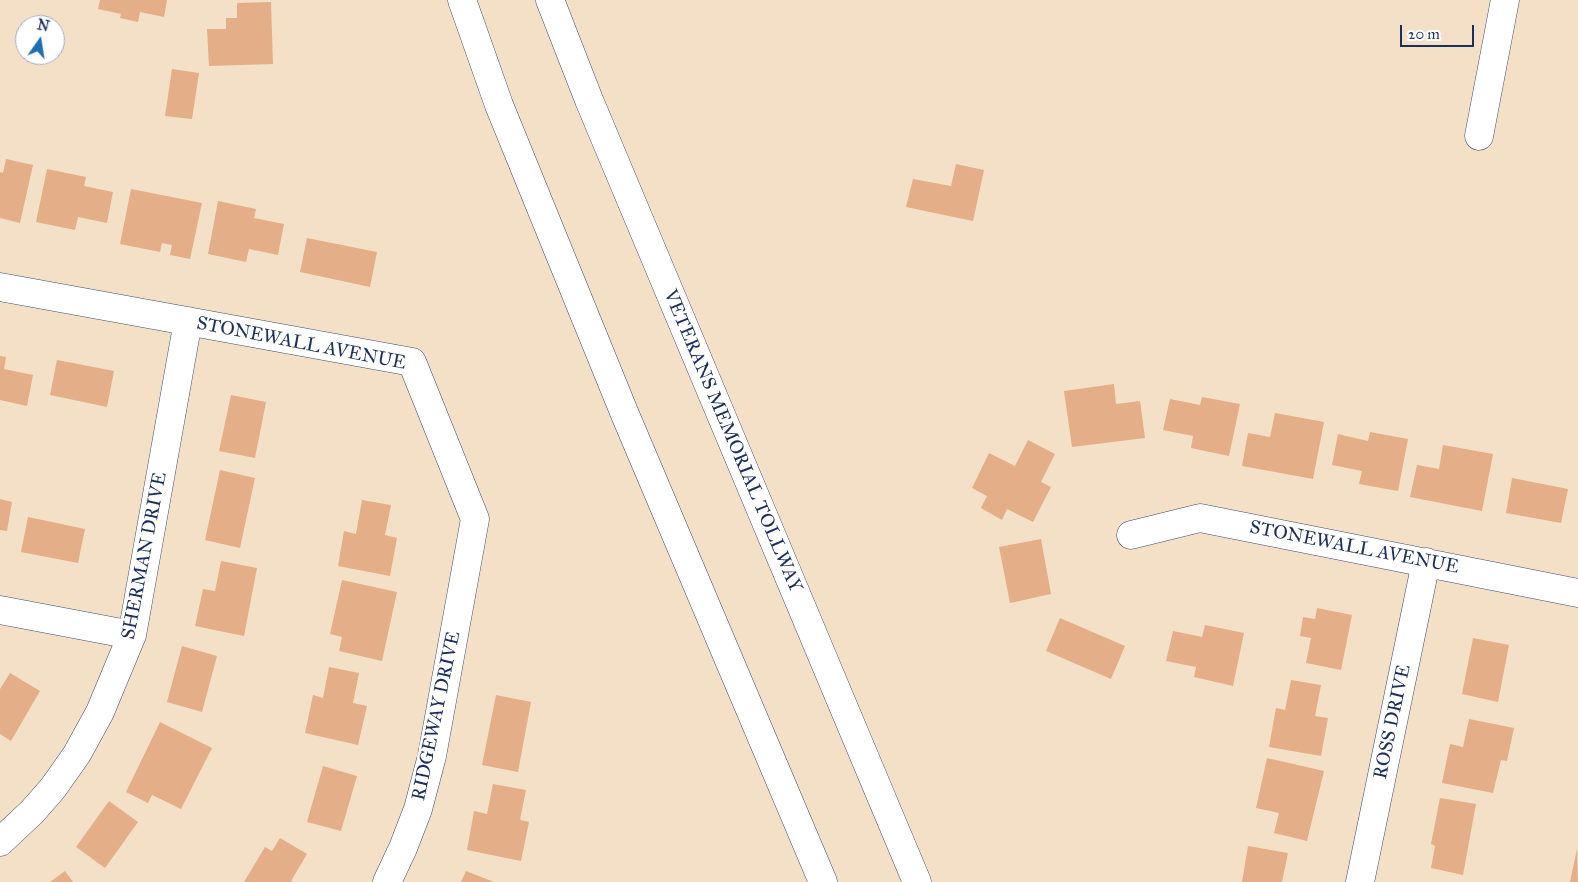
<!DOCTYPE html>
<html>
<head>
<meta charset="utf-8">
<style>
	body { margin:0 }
	#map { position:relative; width:1578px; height:882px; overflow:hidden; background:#f4e0c6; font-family:"IM FELL Great Primer",serif }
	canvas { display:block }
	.north { position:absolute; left:15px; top:15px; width:50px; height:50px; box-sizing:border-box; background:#fff; border:1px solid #a4acbf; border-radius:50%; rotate:13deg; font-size:14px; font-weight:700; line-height:20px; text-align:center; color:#1b2f5e }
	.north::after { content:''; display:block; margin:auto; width:18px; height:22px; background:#1f6fb2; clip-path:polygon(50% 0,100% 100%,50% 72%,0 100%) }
	.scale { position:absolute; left:1400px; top:25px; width:74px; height:22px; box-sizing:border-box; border:2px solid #1b2f5e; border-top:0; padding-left:6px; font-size:15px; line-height:18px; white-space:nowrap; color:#1b2f5e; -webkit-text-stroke:4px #fff; paint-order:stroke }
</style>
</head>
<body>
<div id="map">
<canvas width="1578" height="882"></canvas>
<div class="north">N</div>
<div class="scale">20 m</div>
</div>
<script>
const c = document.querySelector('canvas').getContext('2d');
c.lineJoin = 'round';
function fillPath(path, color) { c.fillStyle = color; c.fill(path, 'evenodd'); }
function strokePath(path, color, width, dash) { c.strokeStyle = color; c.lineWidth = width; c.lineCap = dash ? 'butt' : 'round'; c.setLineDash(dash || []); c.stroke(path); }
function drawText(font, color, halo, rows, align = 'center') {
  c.font = font + ' "IM FELL Great Primer",serif'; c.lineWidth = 5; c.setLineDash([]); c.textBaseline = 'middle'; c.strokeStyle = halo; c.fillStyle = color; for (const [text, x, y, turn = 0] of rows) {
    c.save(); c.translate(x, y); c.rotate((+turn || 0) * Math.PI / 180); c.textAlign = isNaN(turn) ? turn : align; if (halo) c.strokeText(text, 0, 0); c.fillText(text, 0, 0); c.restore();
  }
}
fillPath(new Path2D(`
	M100,0H167L164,17L140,12L138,22L120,18L121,14L98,9Z
	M271,2L273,64L209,66L207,29H226V18H237V3Z
	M172,69L199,73L192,119L165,116Z
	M6,159L33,165L20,223L0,218V172L3,173Z
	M956,164L984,170L973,221L906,207L913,179L951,186Z
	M47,169L86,177L84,186L113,192L107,223L78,217L75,230L36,222Z
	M131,189L202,203L190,259L170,255L172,245L162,243L160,252L120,244Z
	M218,201L256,209L254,218L284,224L278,255L249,249L246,262L208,254Z
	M307,238L377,252L370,287L300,272Z
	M0,356L6,357L4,369L33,375L27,406L0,400Z
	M57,360L114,371L107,407L50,395Z
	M1114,384L1116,404L1140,401L1145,438L1072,447L1064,391Z
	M231,395L266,402L255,458L219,451Z
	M1202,397L1240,404L1229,456L1191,448L1193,436L1163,430L1170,399L1200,405Z
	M1275,413L1324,422L1313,479L1242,466L1248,433L1270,437Z
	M1370,432L1408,439L1398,491L1359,484L1362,471L1332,465L1338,434L1368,441Z
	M1028,440L1055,454L1041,482L1051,487L1033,522L1007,509L1002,520L981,508L987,496L972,488L989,453L1015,466Z
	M1443,445L1493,454L1482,511L1410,497L1417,465L1439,469Z
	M220,470L255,478L240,548L205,540Z
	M1512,478L1568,489L1561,523L1506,513Z
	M0,499L12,502L7,531L0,530Z
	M362,500L391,505L385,535L397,538L390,576L338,566L344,531L356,534Z
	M28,517L85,529L78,563L21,552Z
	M1041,539L1051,594L1010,603L999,547Z
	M221,561L257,568L244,636L195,626L203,589L215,591Z
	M342,580L397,592L382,661L339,651L342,637L330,634Z
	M1317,608L1352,615L1341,670L1306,663L1311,638L1300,636L1303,617L1315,619Z
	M1060,618L1125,646L1111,679L1046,651Z
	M1205,625L1244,633L1233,686L1194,677L1196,667L1166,661L1173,631L1202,637Z
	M1473,638L1509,645L1498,702L1462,694Z
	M182,646L217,656L202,712L167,702Z
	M329,667L359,673L353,703L367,706L358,745L305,733L313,695L323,698Z
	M10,673L40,691L11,741L0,734V689Z
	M1291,680L1321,685L1315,716L1328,718L1321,756L1269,747L1276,708L1285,710Z
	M496,695L531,702L518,772L482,765Z
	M1469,719L1514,728L1507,761L1501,760L1493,793L1442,783L1450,744L1463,747Z
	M160,722L212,748L181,809L152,795L148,803L126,792Z
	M1267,758L1324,771L1307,841L1274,833L1279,813L1256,808Z
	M323,766L357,776L341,831L307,822Z
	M493,784L526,790L520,820L529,822L521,861L467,850L474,811L487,814Z
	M1440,798L1476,804L1463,875L1431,868L1435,846L1431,844Z
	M109,801L138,822L105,868L76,847Z
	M280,838L307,854L291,881L293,882H244L265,847L272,851Z
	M1248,846L1288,853L1282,882H1242Z
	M1577,849L1578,882H1570Z
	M65,871L73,882H50Z
	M466,871L494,882H461Z`), '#e4ae88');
const minor = new Path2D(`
	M1479,136L1505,0
	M0,287L412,362L475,519L432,756L418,809L403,848L387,882
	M1131,535L1200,518L1578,593
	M0,610L132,635
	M0,842L32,812L53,788L77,754L100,712L132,635L188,321
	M1360,882L1426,562`);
const motorway = new Path2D(`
	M462,0L499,105L624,412L823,882
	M550,0L589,100L917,882`);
strokePath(minor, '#3c4a6e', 29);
strokePath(motorway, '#3c4a6e', 29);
strokePath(minor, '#fff', 28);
strokePath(motorway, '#fff', 28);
drawText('19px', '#1b2f5e', '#fff', [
	["STONEWALL AVENUE",301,344,11],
	["VETERANS MEMORIAL TOLLWAY",732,441,67],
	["STONEWALL AVENUE",1354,548,11],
	["SHERMAN DRIVE",145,556,-79],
	["RIDGEWAY DRIVE",437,716,-78],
	["ROSS DRIVE",1393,722,-78]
]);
</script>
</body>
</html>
